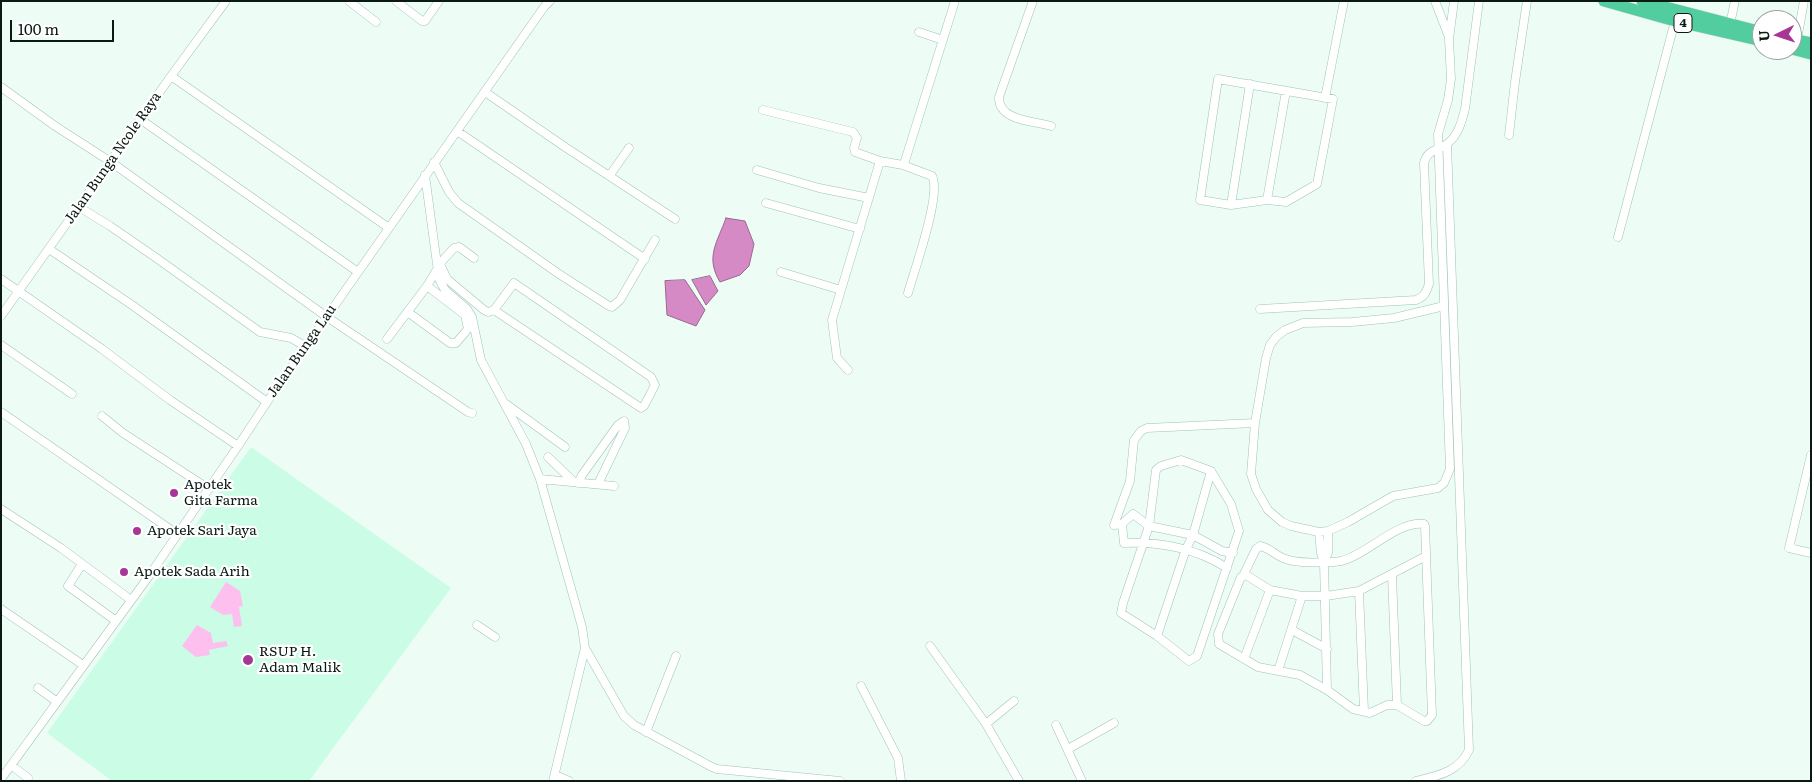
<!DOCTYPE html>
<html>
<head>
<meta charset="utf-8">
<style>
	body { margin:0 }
	#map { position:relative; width:1812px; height:782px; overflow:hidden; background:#edfdf6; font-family:Literata,serif }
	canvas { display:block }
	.frame { position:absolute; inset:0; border:2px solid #0a1913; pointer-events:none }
	.north { position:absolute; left:1752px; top:10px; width:50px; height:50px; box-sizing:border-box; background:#fff; border:1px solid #9da3a1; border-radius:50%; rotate:266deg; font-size:14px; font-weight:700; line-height:20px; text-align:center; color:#0a1913 }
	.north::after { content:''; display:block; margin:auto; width:18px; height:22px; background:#a63795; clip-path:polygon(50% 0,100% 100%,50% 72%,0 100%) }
	.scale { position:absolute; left:10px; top:20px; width:104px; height:22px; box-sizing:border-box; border:2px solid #0a1913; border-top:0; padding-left:6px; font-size:15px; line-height:18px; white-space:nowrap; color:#0a1913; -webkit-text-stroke:4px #fff; paint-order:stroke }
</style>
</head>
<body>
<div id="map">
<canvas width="1812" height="782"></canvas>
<div class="frame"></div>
<div class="north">U</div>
<div class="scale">100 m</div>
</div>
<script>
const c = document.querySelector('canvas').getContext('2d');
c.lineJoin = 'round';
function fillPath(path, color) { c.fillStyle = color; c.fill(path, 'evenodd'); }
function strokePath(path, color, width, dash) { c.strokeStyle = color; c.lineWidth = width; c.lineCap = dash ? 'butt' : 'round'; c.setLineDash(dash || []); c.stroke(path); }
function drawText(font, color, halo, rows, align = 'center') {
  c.font = font + ' Literata,serif'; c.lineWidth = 4.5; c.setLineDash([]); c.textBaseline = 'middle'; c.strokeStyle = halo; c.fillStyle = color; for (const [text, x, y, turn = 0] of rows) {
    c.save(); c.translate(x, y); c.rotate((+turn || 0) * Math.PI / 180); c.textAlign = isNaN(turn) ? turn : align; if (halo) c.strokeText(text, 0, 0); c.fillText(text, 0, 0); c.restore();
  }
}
fillPath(new Path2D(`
	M251,447L451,588L309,781H112L47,733Z`), '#cbfde6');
fillPath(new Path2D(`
	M226,582L240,591L243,606L239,607L242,626L234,627L232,614L223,615L210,607Z
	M197,625L211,633L213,643L226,641L228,646L209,650L210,655L196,657L182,646Z`), '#fcbfee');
const water = new Path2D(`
	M726,218L745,221L754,244L749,266L740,275L720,282C705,257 717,243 726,218Z
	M710,276L718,291L706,305L692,280Z
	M685,280L705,310L696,326L667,315L665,281Z`);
fillPath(water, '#d58ac6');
strokePath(water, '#986890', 1);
const minor = new Path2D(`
	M349,1L376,22
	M396,1L422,21H425L439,1
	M1033,1L999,97C998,121 1034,121 1051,126
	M1435,1L1449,37
	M1730,24L1735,1
	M919,32L943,40
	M1797,40L1804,1
	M171,76L389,228
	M1218,79L1333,99L1317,184L1286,202L1267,200L1231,205L1200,200Z
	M1,87L55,126L111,162L327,317L468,412L472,413
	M485,92L565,147L675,219
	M1325,98L1344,1
	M763,110L853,132L857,138L854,148L855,152L880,161
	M140,119L358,272
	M457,131L645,259
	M1509,135L1515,82L1527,1
	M434,162L449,192L458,203L559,274L609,306L612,307L620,300L655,240
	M903,165L932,176C942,194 914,271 908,293
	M757,170L819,188L869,198
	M425,175L439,279L445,290L467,309L472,317L481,360L526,444L540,479L582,627L585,648L553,781
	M610,175L629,148
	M1267,200L1286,91
	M766,203L860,229
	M1231,205L1250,84
	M79,207L110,226L155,257L260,332L291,338L305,346
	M1618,237L1675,21
	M49,249L132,305L267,402
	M440,264L447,279L484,310L488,312L494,310L514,283L651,377L655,385L644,406L641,408L494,310
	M781,272L841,290
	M1,279L102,349L170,400L238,446
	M1444,306L1394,318L1352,322L1303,323L1285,330L1276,337L1270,345L1266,358L1255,423L1251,474L1256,489L1268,510L1282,522L1291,526L1319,532L1328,531L1348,522L1393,496L1438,488L1444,483L1450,469L1438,134L1448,100L1451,79L1449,39L1454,1
	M1260,309L1416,300C1424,297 1426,293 1429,284L1424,163C1427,150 1437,151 1447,144C1458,136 1462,121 1465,109L1479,1
	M409,313L450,343H456L468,329L465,315L427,286
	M1,316L171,76L226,1
	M387,339L427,286L442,261L454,248L459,247L474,258
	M1,345L72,394
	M848,370L837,358L832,320L880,161L903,165L905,161L955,1
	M506,404L565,447
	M1,412L177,534
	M102,416L123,433L209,489
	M1811,455L1789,548L1811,553
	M548,457L574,482
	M1181,460L1211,471L1231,504L1239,531L1197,656L1189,661L1157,636L1121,613L1123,603L1149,526L1156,470L1161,466Z
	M540,479L614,486
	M578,483L582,475L618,425L624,421L625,428L598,484
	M1,509L61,548L131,600
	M1122,524L1124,543C1159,541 1198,549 1227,568
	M1319,532L1321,553L1324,562
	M1233,553L1222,551L1193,535L1149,526L1133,514L1122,524L1114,525L1130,481L1134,440L1141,431L1147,428L1255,423
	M82,564L68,586L116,621
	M1392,575L1397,705
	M1243,576L1256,549L1260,546C1270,548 1275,555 1283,558C1295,564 1328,563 1341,561C1367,555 1398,520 1424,524L1425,526L1432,715L1427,721H1424L1397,705H1387L1370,713L1353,709L1327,690L1300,675L1258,667L1219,644L1218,634L1241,577L1246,575L1270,590L1302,596H1326L1359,591L1426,556
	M1359,591L1364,711
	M1,609L83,665
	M477,625L495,637
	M1292,630L1327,649
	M1157,636L1186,549L1193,535L1211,471
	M930,646L986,724L1019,781
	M585,648L624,716L634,725L710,766L717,769L840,781
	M1244,659L1270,590
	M1278,671L1302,596
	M861,686L898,758L901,781
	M38,688L56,701
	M1327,690L1324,562L1328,553V531
	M986,724L1014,701
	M1056,725L1082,781
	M646,732L676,656
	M1068,749L1114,723
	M11,765L28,778
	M555,775L569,781
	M1,779L149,576L238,446L267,402L544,7L550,1
	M1416,781C1437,776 1459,772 1469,750L1447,144`);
const highway = new Path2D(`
	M1604,1L1675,21L1762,41
	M1642,1L1762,32
	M1792,39L1811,43
	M1792,49L1811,54`);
strokePath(minor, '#9dc4b2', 9);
strokePath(highway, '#d8dad9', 12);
strokePath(minor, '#fff', 8);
strokePath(highway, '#52cda0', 11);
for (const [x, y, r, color] of [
	[174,493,5,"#a63795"],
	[137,531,5,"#a63795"],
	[124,572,5,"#a63795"],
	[248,660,6,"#a63795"]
]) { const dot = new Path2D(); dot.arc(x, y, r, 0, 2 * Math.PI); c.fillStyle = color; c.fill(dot); strokePath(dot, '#fff', 2); }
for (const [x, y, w] of [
	[1683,23,18]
]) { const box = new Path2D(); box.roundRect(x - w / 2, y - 9.5, w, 19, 4); c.fillStyle = '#fff'; c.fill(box); strokePath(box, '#0a1913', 1); }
drawText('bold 12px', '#0a1913', null, [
	["4",1683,23]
]);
drawText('14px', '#0a1913', '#fff', [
	["Jalan Bunga Ncole Raya",113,158,-55],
	["Jalan Bunga Lau",302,351,-55]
]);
drawText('14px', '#0a1913', '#fff', [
	["Apotek",184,485],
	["Gita Farma",184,501],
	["Apotek Sari Jaya",147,531],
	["Apotek Sada Arih",134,572],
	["RSUP H.",259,652],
	["Adam Malik",259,668]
], 'left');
</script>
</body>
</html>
